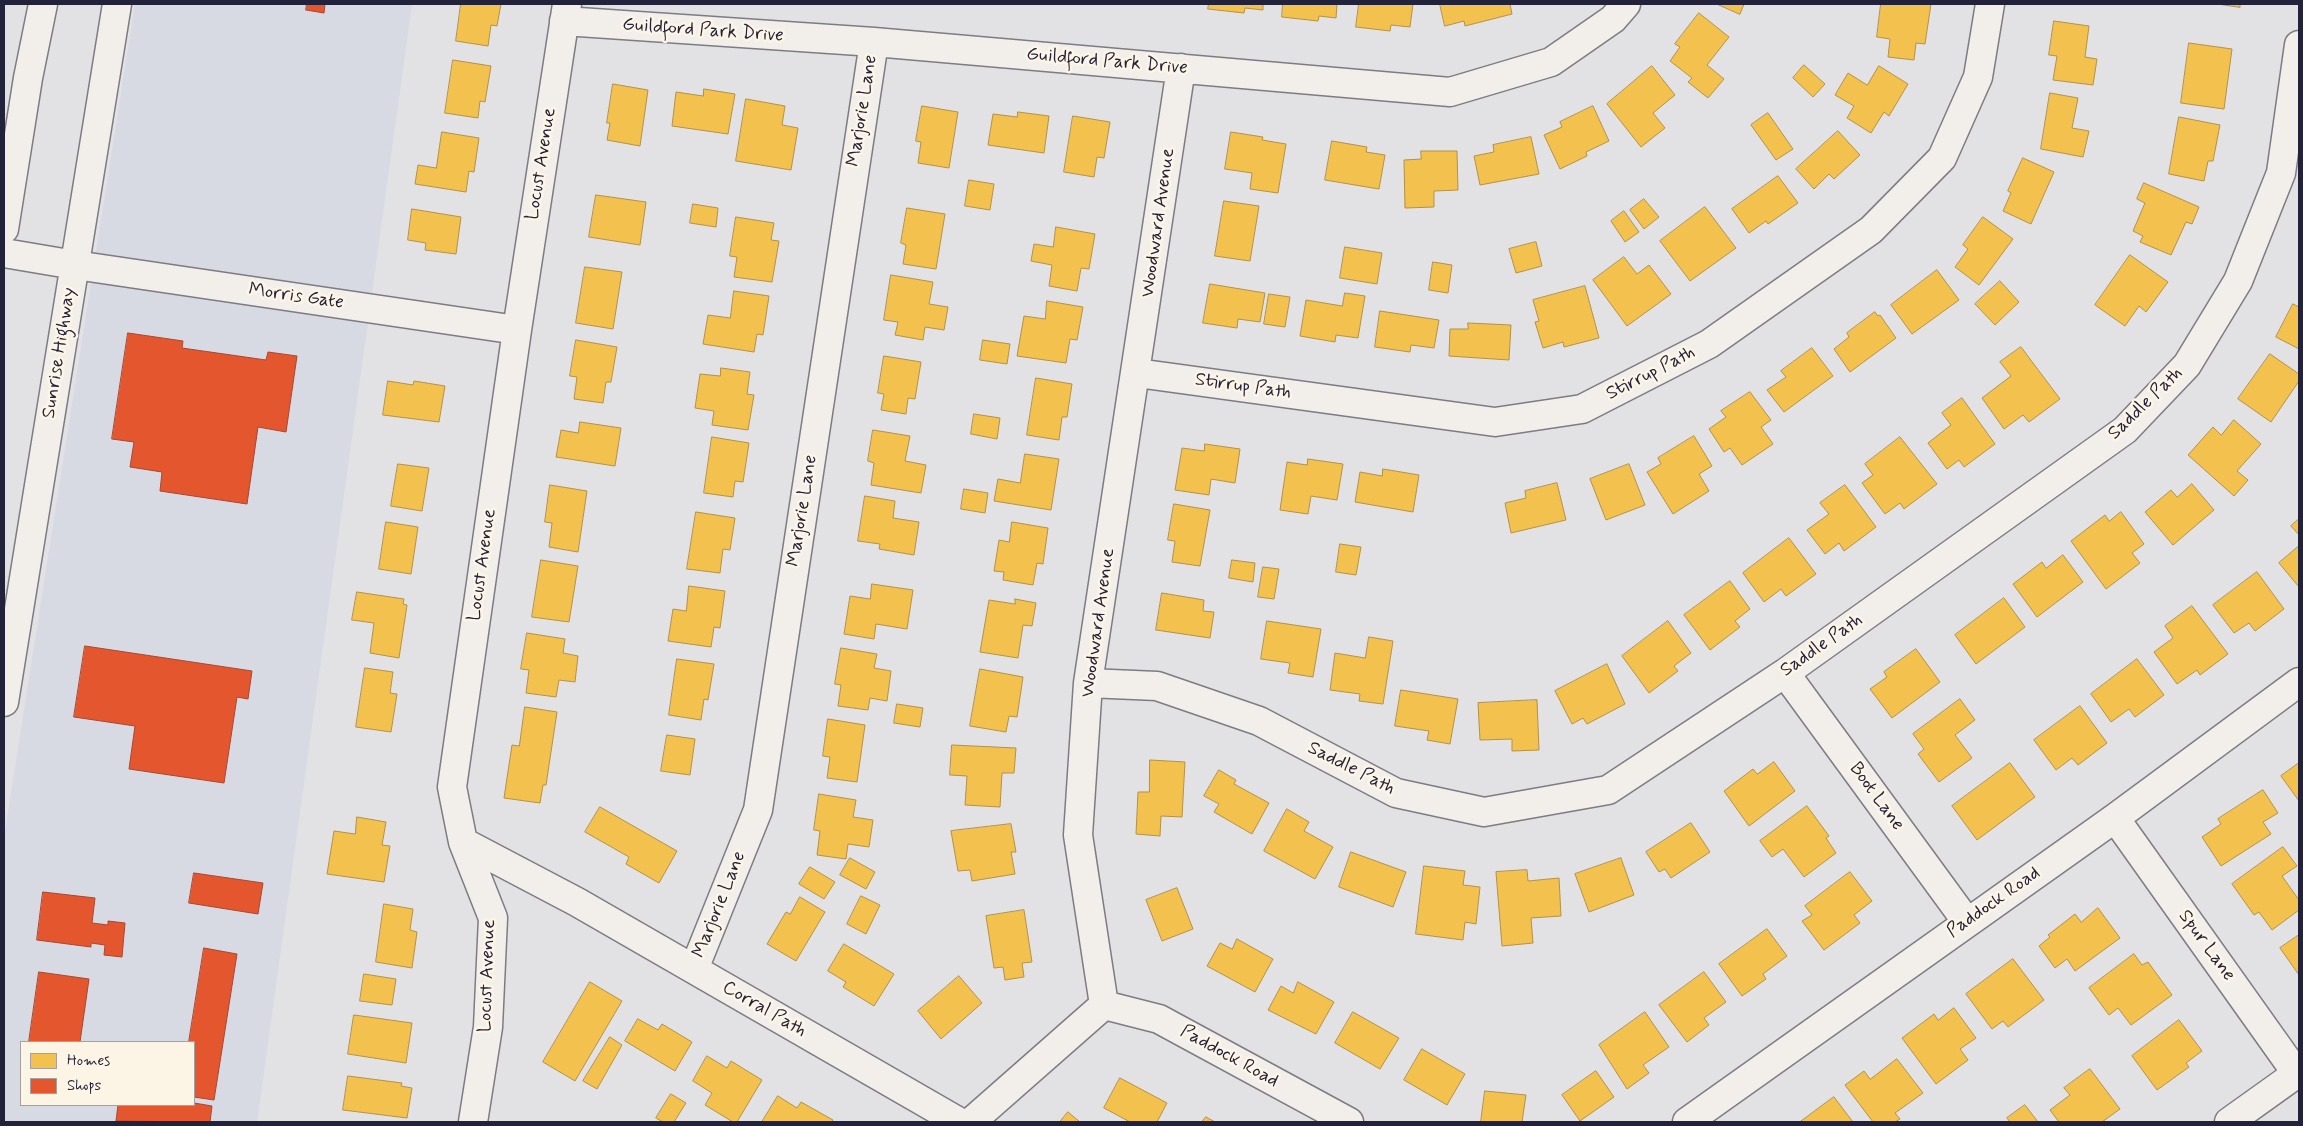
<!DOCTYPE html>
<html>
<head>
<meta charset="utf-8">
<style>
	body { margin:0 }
	#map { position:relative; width:2303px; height:1126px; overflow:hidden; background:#e2e1e3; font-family:Mynerve,sans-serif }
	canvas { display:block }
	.frame { position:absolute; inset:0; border:5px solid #22223b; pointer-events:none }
	.legend { position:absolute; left:20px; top:1041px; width:175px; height:65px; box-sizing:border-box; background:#fcf5e5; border:1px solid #a5a1a1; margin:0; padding:6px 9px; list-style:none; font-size:15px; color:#22223b }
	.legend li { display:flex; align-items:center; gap:10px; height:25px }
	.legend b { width:25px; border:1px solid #a5a1a1 }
</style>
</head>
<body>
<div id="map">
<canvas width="2303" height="1126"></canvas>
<div class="frame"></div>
<ul class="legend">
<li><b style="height:14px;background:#f2c14e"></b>Homes</li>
<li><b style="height:14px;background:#e4572e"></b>Shops</li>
</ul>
</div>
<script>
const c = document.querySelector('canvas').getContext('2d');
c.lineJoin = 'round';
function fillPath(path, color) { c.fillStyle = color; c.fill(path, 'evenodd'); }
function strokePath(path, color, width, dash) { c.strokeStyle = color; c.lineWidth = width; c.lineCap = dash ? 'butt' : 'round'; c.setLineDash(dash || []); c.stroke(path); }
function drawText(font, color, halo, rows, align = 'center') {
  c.font = font + ' Mynerve,sans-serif'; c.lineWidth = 5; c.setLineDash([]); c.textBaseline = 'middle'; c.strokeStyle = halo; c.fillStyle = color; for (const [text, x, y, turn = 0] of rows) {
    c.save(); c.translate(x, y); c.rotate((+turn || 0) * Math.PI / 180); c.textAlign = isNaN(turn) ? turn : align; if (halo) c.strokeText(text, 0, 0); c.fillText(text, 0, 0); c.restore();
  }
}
fillPath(new Path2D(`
	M135,4H412L257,1122H4V837ZM21,1042H194V1105H21Z`), '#d7d9e3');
const homes = new Path2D(`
	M461,4H501L497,26L491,25L488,46L456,41Z
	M1209,4H1263V10L1245,8L1244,13L1208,9Z
	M1283,4H1337L1336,18L1319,16L1318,21L1282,17Z
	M1359,4H1413L1410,27L1391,25L1390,31L1356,27Z
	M1440,4H1510L1512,14L1465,26L1464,21L1445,26Z
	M1717,4H1744L1740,14Z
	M1881,4H1931L1925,44L1916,43L1914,60L1888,57L1890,39L1877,37Z
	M2218,4H2240V7Z
	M1699,13L1729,37L1707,65L1724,79L1708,98L1688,82L1692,78L1670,61L1680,47L1675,44Z
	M2054,21L2089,26L2085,57L2097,59L2093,85L2053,80L2057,56L2049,55Z
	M2189,43L2232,49L2224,109L2181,103Z
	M453,60L491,66L485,102L480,101L478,118L445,113Z
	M1804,65L1825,84L1813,97L1793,78Z
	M1652,66L1675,95L1653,113L1665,128L1641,147L1607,104Z
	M1879,66L1908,84L1889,116L1884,112L1871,133L1847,118L1854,106L1835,95L1848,73L1867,85Z
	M613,84L648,90L640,146L607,140L610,123H607Z
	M704,89L735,94L728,134L672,126L676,92L703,96Z
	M2050,93L2078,98L2072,128L2089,131L2083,157L2041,149Z
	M746,99L785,106L782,125L798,128L791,170L736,161Z
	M922,106L958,112L949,168L918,163L921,142L916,141Z
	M1593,106L1609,141L1586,152L1587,156L1560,169L1544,135L1562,127L1560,122Z
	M1018,112L1049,116L1044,153L988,145L993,114L1017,117Z
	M1768,113L1793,149L1776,160L1751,125Z
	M1073,116L1110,122L1104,158L1097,157L1094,177L1064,172Z
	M2179,117L2220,125L2213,161H2208L2204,181L2169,174Z
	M1838,131L1860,155L1834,179L1829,174L1814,189L1796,169Z
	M442,132L479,138L474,172L469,171L466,192L415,184L418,165L436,168Z
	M1231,132L1263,137L1262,140L1286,144L1278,193L1250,189L1252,173L1225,169Z
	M1531,137L1539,174L1480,185L1474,156L1494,152L1493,145Z
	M1332,141L1367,147L1366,152L1385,155L1379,189L1325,180Z
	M1421,151H1457L1458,190L1434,191V207L1405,208L1404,160L1421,159Z
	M2023,158L2054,172L2031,224L2003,211L2011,193L2008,191Z
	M1778,176L1798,203L1768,224L1766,221L1749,233L1732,209Z
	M969,180L994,184L990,210L965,206Z
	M2144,183L2199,207L2192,224L2186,222L2171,255L2140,242L2143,236L2133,231L2145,203L2137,199Z
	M596,195L646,202L640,245L589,237Z
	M1644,199L1659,217L1644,229L1630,210Z
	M1224,201L1259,206L1250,261L1215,256Z
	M693,204L718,208L716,227L690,223Z
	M1705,207L1736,248L1690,281L1660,241Z
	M907,208L945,214L936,269L903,264L906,245L901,243Z
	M412,209L461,217L456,254L425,250L426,243L408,240Z
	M1624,211L1639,232L1625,242L1611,221Z
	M736,217L774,223L771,240L779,241L772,282L734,277L737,257L730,256Z
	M1983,217L2013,239L1979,285L1955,267L1968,249L1963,245Z
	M1056,227L1095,234L1089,269L1081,268L1077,291L1049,286L1052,265L1031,261L1034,244L1053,247Z
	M1536,242L1542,266L1516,273L1509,249Z
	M1345,247L1382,253L1377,284L1340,278Z
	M2130,255L2168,282L2146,312L2139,306L2125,326L2095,305Z
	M1624,257L1637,274L1649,265L1671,294L1627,326L1593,280Z
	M1433,262L1452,265L1448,293L1429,290Z
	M585,267L622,272L613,329L576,323Z
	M1937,270L1959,300L1912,334L1891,305Z
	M891,275L933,282L929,304L948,307L944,330L925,327L923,340L895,335L898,322L884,320Z
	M2000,281L2019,302L1995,325L1975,304Z
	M1210,284L1265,293L1260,322L1238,319L1237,328L1203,323Z
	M1585,286L1599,338L1564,347L1563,342L1543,348L1535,322L1539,321L1533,300Z
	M734,291L769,296L763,335L757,334L754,352L703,344L708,315L730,318Z
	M1345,293L1365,296L1358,338L1336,335L1335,342L1300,336L1306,300L1342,306Z
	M1269,294L1290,297L1285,327L1264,324Z
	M1047,301L1083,307L1077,340L1070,339L1066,363L1017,356L1024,316L1045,319Z
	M2293,304L2299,307V349L2276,337Z
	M1380,311L1439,320L1434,348L1411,345L1410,352L1375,347Z
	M1875,312L1878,316L1880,315L1896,338L1850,372L1834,349L1849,337L1847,333Z
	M1468,323L1511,325L1509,360L1449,356L1450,329H1468Z
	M576,340L617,347L611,382H606L603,403L574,399L577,377L570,376Z
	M983,340L1010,344L1007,364L980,360Z
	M2021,347L2060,399L2029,422L2023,415L2004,429L1982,398L2011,376L2000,362Z
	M1812,348L1833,376L1784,412L1767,390L1786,377L1781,371Z
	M2270,354L2299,374V381L2271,422L2238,399Z
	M884,356L921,362L915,399L908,398L906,414L881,410L884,394L878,393Z
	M721,368L750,372L747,394L754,395L748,430L712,425L714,411L695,408L700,374L720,376Z
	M1036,378L1072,384L1067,417H1062L1059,440L1027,435Z
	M388,381L413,385L414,381L445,386L439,422L383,415Z
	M1750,392L1771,420L1761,427L1773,444L1742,465L1730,448L1724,452L1709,429L1726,417L1721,411Z
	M1962,398L1995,444L1964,467L1959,460L1947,469L1928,443L1951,425L1942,413Z
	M974,414L1000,418L997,439L971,434Z
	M2234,420L2261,444L2237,471L2248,480L2234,496L2188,455L2213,427L2221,435Z
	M580,422L621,428L615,466L556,457L561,430L578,433Z
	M873,430L910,436L905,461L926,465L921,493L871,485L874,463L868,461Z
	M1694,436L1712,466L1699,474L1709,491L1673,514L1647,472L1661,464L1658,458Z
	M712,437L749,443L743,482L735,481L733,497L704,493Z
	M1900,437L1937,484L1904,509L1900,503L1885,514L1862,483L1873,475L1865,464Z
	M1205,444L1240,449L1235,483L1211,479L1209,495L1175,490L1182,448L1204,451Z
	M1025,454L1059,459L1051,510L994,501L998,479L1020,483Z
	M1308,459L1343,464L1337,500L1311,496L1308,514L1280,510L1287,462L1307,465Z
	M398,464L429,468L422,511L391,506Z
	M1629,464L1645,505L1606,520L1590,479Z
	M1383,469L1419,475L1413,512L1355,502L1360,472L1382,476Z
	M1557,483L1566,520L1511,533L1505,503L1526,498L1525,491Z
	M2192,484L2214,510L2173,545L2145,512L2171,490L2177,497Z
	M550,485L587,491L578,552L549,547L552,523L545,522Z
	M1845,485L1876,527L1844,551L1839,543L1825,554L1807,530L1829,514L1820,503Z
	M964,489L988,493L985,513L961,509Z
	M865,496L895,501L893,518L919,522L914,555L879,549L880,544L858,541Z
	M1174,504L1210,510L1200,566L1172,562L1175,541L1168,540Z
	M696,512L735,518L730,550L723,549L720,573L687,569Z
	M2121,512L2144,544L2132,553L2140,563L2106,589L2071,541L2105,515L2109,521Z
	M2299,519V535L2291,526Z
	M386,522L418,527L411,574L379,569Z
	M1012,522L1048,528L1043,564L1037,563L1033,585L1003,580L1004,572L994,571L999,540L1009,542Z
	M1789,538L1816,574L1786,596L1781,589L1764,602L1743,573Z
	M1340,544L1361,547L1356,575L1336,572Z
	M2299,546V587L2279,563Z
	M2063,555L2083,582L2037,617L2013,584L2042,562L2046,568Z
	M541,560L578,566L569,622L532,617Z
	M1232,560L1255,563L1253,582L1229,578Z
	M1263,567L1279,569L1274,599L1258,597Z
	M2257,572L2284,609L2255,631L2249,623L2234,633L2213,605Z
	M1730,581L1750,609L1735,621L1740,627L1710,650L1684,615Z
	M872,584L913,590L907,629L876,624L874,639L844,634L850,596L870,599Z
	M689,586L725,591L720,628L714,627L711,647L668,641L673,609L686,611Z
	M357,592L404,599L403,604L407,605L399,658L370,653L374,623L352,620Z
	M1162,593L1204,600L1203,611L1214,612L1210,638L1156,630Z
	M2004,598L2025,627L1976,664L1955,635Z
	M1015,599L1036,603L1032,626L1023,625L1018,658L980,652L989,600L1015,604Z
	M2192,606L2228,654L2200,675L2197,670L2177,684L2154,652L2173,638L2165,626Z
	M1267,621L1321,629L1313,677L1288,673L1290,663L1261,659Z
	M1668,621L1691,653L1674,666L1678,671L1649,693L1622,656Z
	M527,633L565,639L563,653L578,656L575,682L559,680L556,697L526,693L529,670L521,669Z
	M1369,637L1393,641L1383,704L1359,701L1360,694L1330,690L1335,653L1365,658Z
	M841,648L877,654L874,668L891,671L887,701L870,698L868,710L838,706L841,685L835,684Z
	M1916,649L1940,682L1892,718L1870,689L1887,677L1884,672Z
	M677,659L714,664L708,700L704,699L701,720L669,715Z
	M2137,659L2164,695L2135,717L2129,709L2111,722L2091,694Z
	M1607,664L1625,704L1587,724L1583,718L1572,724L1555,691Z
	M365,668L393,672L390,693L397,694L391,732L356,727Z
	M980,669L1023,677L1017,717L1009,716L1006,732L970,726Z
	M1401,690L1458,699L1450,744L1427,740L1429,731L1395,726Z
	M1960,699L1975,720L1955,735L1972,758L1939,782L1918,754L1924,749L1913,734Z
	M1537,700L1539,750L1512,751V739L1480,740L1478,703Z
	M897,704L923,708L920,727L894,723Z
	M2080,706L2107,743L2078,765L2072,758L2056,770L2034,740Z
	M525,707L557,712L546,785H543L540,803L504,798L512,745L519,746Z
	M828,719L865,725L857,782L827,778L830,757L823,756Z
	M667,735L695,739L690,775L661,771Z
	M952,745L1016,748L1014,773H1002L1000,807L965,805L967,776L950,775Z
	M1150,760L1185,762L1182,817L1161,816L1160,836L1136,834L1138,792H1149Z
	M1774,762L1795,791L1749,826L1724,791L1753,769L1757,774Z
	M2010,763L2035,797L1977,840L1952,806Z
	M2299,763V801L2281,776Z
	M1219,770L1236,780L1234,784L1269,803L1252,834L1214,812L1219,804L1204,796Z
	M2263,790L2278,813L2263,822L2271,834L2221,866L2202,837L2221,824L2218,819Z
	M819,794L856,800L853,817L873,820L869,847L848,844L846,859L817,855L820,831L814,830Z
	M1807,806L1829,836L1826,838L1836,853L1804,877L1783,849L1772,857L1760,841Z
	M600,807L677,851L659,883L626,864L629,857L585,832Z
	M1287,809L1309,822L1304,831L1333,847L1315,879L1264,851Z
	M357,817L386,822L382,845L390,846L384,882L327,874L334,831L355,834Z
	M1691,823L1710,852L1671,878L1665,869L1659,872L1646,852Z
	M1011,824L1016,852H1011L1015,874L972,881L970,870L958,871L951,831Z
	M2283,847L2297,866L2282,876L2299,900V910L2272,930L2259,912L2254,915L2232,884Z
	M1351,852L1406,872L1393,907L1339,887Z
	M850,858L875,872L866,889L840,875Z
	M1621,858L1634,895L1589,912L1575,874Z
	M1424,866L1465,871L1463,885L1480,887L1476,924L1465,922L1463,940L1416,934Z
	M810,867L835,882L824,899L799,884Z
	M1527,870L1528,881L1559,878L1561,916L1531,918L1533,943L1502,946L1496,872Z
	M1850,872L1872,901L1854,915L1860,923L1824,950L1802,921L1812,915L1805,906Z
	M1177,888L1193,929L1162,941L1146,900Z
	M861,896L880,905L866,934L847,924Z
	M800,897L825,912L796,961L767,944L786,912L790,914Z
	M384,904L413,909L410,930L417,932L412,968L376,962Z
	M2098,908L2120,938L2075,971L2067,959L2055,968L2039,946L2050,937L2048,935L2075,914L2081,922Z
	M1024,910L1032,962L1022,963L1024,977L1005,980L1003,967L994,968L986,916Z
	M1767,929L1787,956L1763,974L1766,979L1742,996L1719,964Z
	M2299,935V975L2280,948Z
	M1237,939L1273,959L1255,992L1207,966L1220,943L1232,949Z
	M844,944L894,974L874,1006L843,987L846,982L828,971Z
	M2134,954L2142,965L2148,962L2172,995L2131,1025L2118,1008L2109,1015L2089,988Z
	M2013,959L2044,1000L2008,1027L2003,1021L1992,1029L1966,994Z
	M1704,972L1726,1002L1704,1018L1709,1025L1687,1042L1659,1005Z
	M364,974L396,979L392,1005L360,1001Z
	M959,976L982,1003L941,1039L918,1011Z
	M590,982L622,1001L575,1081L543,1062Z
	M1298,982L1334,1002L1316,1034L1268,1010L1281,986L1293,993Z
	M1954,1008L1976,1038L1960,1049L1968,1060L1936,1084L1902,1038L1934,1014L1938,1020Z
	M1353,1012L1399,1038L1380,1069L1335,1043Z
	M1645,1012L1669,1047L1643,1065L1649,1073L1627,1089L1599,1045Z
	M354,1015L412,1023L406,1063L348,1054Z
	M638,1019L658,1030L662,1024L692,1042L675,1071L625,1041Z
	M2179,1020L2202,1051L2186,1063L2189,1067L2157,1090L2132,1056Z
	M610,1037L622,1045L597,1089L583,1081Z
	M1422,1049L1465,1074L1447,1105L1404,1080Z
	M707,1056L727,1068L731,1061L762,1080L737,1122H733L705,1105L712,1093L693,1081Z
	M1897,1059L1923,1093L1895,1113L1900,1119L1895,1122H1873L1845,1085L1864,1071L1870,1079Z
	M2090,1069L2120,1109L2102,1122H2059L2050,1110L2070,1095L2064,1088Z
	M1596,1071L1614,1097L1580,1121L1562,1095Z
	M348,1076L402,1083L401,1086L412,1088L407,1118L343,1110Z
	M1120,1078L1167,1103L1157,1122H1130L1104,1108Z
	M1485,1091L1526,1095L1522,1122H1481Z
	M671,1094L686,1103L674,1122H663L656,1118Z
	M778,1096L797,1108L801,1102L833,1120L832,1122H762Z
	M1834,1097L1853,1122H1800Z
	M2025,1105L2038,1122H2010L2007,1118Z
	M1068,1112L1080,1122H1060Z
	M1206,1117L1215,1122H1202Z`);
fillPath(homes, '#f2c14e');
strokePath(homes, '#b49148', 1);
const shops = new Path2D(`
	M307,4H325L324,13L306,10Z
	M128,333L183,341L182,348L266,360L268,352L297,356L286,432L258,427L247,504L160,491L162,472L130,467L134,442L112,439Z
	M85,646L252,671L248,699L237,697L224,783L129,769L135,726L74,717Z
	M194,873L263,883L258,914L189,903Z
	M43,892L95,898L92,923L108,925V921L125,923L122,957L104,955L105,945L91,943V947L37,940Z
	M204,948L237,954L214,1100L194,1097V1042H189Z
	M39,972L89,979L80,1042H29Z
	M194,1103L212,1106L210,1122L116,1121L118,1105Z`);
fillPath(shops, '#e4572e');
strokePath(shops, '#aa4732', 1);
const street = new Path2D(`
	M564,21L874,42L1450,92L1551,62L1613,19L1626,4
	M75,265L517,330
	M1137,373L1495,422L1582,409L1709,344L1871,230L1942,158L1978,77L1990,4
	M1785,673L1967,922
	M1088,683L1157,686L1259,721L1396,793L1484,812L1608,790L1785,673L2125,430L2187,365L2238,281L2281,173L2299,45
	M2115,818L2297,1074
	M463,842L577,902L959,1122
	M694,969L758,810L874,42
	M1104,1005L1159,1019L1349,1122
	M473,1122L488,1027L493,918L463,842L452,787L517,330L567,4
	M971,1122L1104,1005L1078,835L1088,683L1181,68
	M1687,1122L2115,818L2299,682
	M2229,1122L2299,1072`);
const highway = new Path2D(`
	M4,229L28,78L43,4
	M4,253L75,265
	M4,702L117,4`);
strokePath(street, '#7d7c82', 31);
strokePath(highway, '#7d7c82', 31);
strokePath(street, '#f2efeb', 28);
strokePath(highway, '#f2efeb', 28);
drawText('19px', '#22223b', '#fcf5e5', [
	["Guildford Park Drive",703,31,4],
	["Guildford Park Drive",1107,62,5],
	["Marjorie Lane",863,111,-81],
	["Locust Avenue",542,164,-81],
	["Woodward Avenue",1159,223,-82],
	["Morris Gate",296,297,8],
	["Sunrise Highway",60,353,-81],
	["Stirrup Path",1651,374,-27],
	["Stirrup Path",1243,387,8],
	["Saddle Path",2146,404,-44],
	["Marjorie Lane",803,511,-81],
	["Locust Avenue",483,565,-82],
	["Woodward Avenue",1099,623,-82],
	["Saddle Path",1822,646,-35],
	["Saddle Path",1351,769,27],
	["Boot Lane",1876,797,54],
	["Paddock Road",1994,903,-35],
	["Marjorie Lane",720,905,-68],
	["Spur Lane",2206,946,54],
	["Locust Avenue",488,976,-88],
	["Corral Path",764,1010,30],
	["Paddock Road",1229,1057,29]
]);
</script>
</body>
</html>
